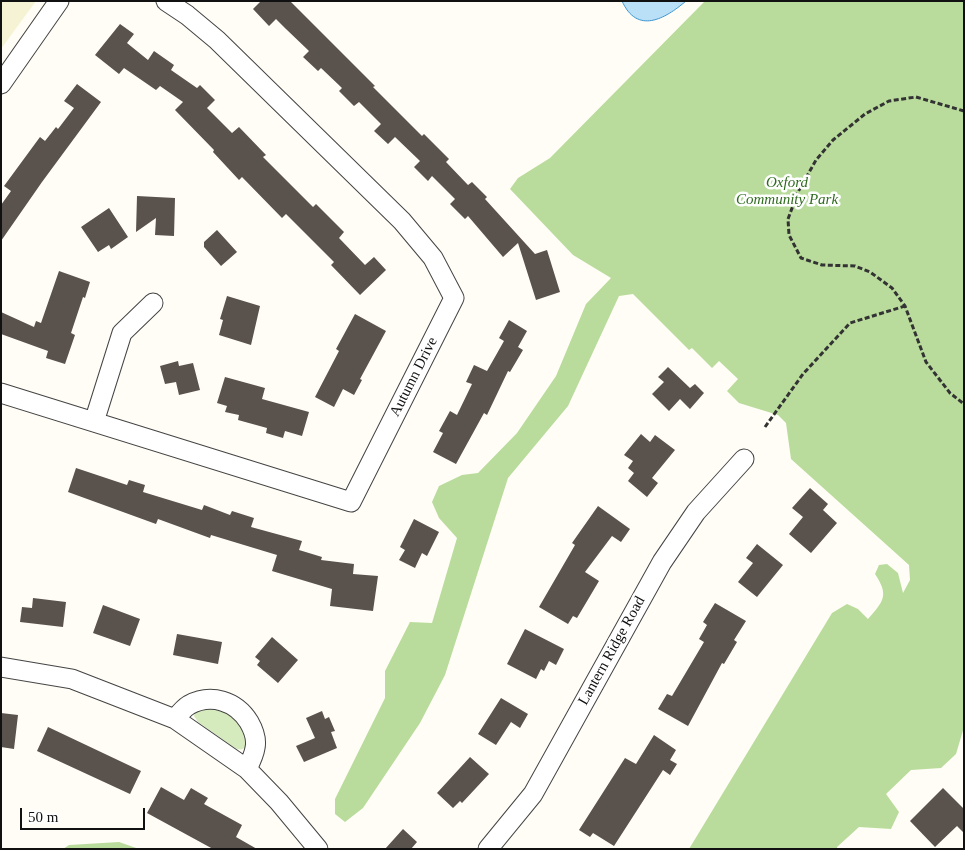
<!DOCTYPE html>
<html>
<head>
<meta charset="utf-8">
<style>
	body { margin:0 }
	#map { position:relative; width:965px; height:850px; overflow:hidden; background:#fffdf5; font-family:"Times New Roman",serif }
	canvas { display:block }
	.frame { position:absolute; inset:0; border:2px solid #111; pointer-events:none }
	.scale { position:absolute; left:20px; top:808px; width:125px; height:22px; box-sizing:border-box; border:2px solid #111; border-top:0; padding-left:6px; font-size:15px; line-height:18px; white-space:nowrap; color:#111; -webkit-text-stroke:4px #fff; paint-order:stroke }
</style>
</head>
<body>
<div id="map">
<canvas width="965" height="850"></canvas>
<div class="frame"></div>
<div class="scale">50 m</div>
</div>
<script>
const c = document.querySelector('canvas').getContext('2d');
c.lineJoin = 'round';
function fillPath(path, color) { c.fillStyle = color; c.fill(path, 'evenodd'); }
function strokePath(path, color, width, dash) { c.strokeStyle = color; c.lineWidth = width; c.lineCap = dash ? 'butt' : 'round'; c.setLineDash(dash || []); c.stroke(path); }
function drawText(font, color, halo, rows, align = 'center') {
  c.font = font + ' "Times New Roman",serif'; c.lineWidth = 5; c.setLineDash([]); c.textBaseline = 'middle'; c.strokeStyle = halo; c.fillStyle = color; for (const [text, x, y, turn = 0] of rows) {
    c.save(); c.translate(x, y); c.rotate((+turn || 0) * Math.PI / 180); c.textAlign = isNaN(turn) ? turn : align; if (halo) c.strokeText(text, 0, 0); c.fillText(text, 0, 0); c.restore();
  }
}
fillPath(new Path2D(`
	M1,1H36L1,49Z`), '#f6f3d4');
fillPath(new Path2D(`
	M200,707L226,709L244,726L248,744C244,749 242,751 235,748L198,722L194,716L195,712Z`), '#d5ebbd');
fillPath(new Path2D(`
	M705,1H964V727L956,754L941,768L911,770L886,794L899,812L891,829L859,827L837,847V849H689L832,613L847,604L858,609L868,619C884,601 889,595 875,574L879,565L887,564L898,573L903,593L910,580L909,565L791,459L786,423L778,415L739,403L727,391L738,379L719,361L712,368L692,348L689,350L633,294L619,296L568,406L508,478L445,675L420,723L363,808L345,822L335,814V799L385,698V671L410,622L432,623L457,538L439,518L432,502L439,486L462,475L478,473L517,433L556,376L586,304L611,278L573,255L510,189L518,178L550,158Z
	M119,842L139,849H63L69,845Z`), '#b9dc9c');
const water = new Path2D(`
	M622,1H686C665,19 637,35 622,1Z`);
fillPath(water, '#b9e0f7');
strokePath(water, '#3f96cf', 1);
fillPath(new Path2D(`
	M261,1H290L375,86L373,87L422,136L424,134L449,159L446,162L468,185L472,182L487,197L485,199L535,254L547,250L560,292L536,300L518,243L503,257L468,216L465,219L450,204L455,199L432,176L428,181L414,167L420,161L395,137L388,144L374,131L381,124L359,102L354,106L339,91L342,88L321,68L318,71L303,57L309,51L286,29L276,19L269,26L253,9Z
	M120,24L134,34L127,43L148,60L154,51L174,65L171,70L197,88L200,85L215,100L207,108L232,133L239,127L266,155L263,157L313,207L316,204L344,232L339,238L365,265L374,257L386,270L360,295L331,265L334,262L286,214L282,218L242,177L239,180L213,152L214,150L175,110L183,102L160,86L156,90L124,68L119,74L95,55Z
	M77,84L101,102L42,182L1,241V205L11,191L4,186L40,137L45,141L56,127L58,129L74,108L64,101Z
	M137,196L175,198L174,236L155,235L156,218L136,232Z
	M109,208L128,237L111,249L109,245L98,252L81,227Z
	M217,230L237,252L221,266L204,247V242Z
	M59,271L90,282L85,298L83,297L71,333L75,335L65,364L46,358L48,351L1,334V312L34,327L36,321L41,323Z
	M227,296L260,306L251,345L219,335L223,320L220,319Z
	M355,314L386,331L360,379L362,380L354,395L343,389L334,407L315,397L339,351L336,349Z
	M509,320L527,331L518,347L523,350L510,372L508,371L487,415L484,413L456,464L433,452L443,433L439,431L450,411L457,415L472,384L466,382L474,365L487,371L504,341L499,338Z
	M178,361L179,366L193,363L200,390L179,395L176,382L165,384L160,366Z
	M668,367L690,388L695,384L704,393L690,409L680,399L669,411L652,394L664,382L658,377Z
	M225,377L265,388L262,399L309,412L302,436L285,431L283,438L266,433L267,428L238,420L239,415L225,412L227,406L217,403Z
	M641,434L650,442L655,435L675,450L652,478L658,483L647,497L628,481L634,473L628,468L633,461L624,455Z
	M76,468L127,485L129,480L145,485L143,492L202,510L204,505L230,515L232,511L254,518L251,527L302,541L299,550L322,557L321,560L354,564L353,574L378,576L373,611L330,606L332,589L272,571L277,555L211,535L210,538L158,519L156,524L68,492Z
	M810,488L828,504L823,510L837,523L811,553L789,534L803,517L792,508Z
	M598,506L630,529L621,542L612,536L585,572L599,581L577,618L573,616L568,624L539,607L575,545L572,543Z
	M414,519L439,532L427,556L422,553L415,568L399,560L405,550L400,547Z
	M757,544L783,565L757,597L738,582L753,563L746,558Z
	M33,598L66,602L63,627L20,622L22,607L32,608Z
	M715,603L746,621L734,640L737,642L724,664L722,663L688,726L658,709L667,694L672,696L704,642L699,639L707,625L703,622Z
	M103,605L140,619L130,646L93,633Z
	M525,629L564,649L556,665L549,661L544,671L541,669L536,679L507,664Z
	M177,634L222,642L218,664L173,655Z
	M272,637L298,660L278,683L257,665L260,661L255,657Z
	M501,698L528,714L520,728L511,722L496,745L478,734Z
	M322,711L325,719L329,717L335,731L331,732L337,748L304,762L296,746L315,738L306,718Z
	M1,713L18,715L14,749L1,747Z
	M48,727L141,771L130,794L37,751Z
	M654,735L676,750L670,760L677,764L670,775L663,770L614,846L593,833L590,837L579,830L625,758L636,764Z
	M470,757L489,774L462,803L460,801L453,808L437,793Z
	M161,787L184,800L191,788L208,798L204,804L242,825L236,837L257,849H213L147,813Z
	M943,788L964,809V833L957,826L935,847L910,821Z
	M403,829L417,842L411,849H385Z`), '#5a524d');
const minor = new Path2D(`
	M1,84L59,1
	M1,393L351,502L454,298L433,258L402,221L217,40L187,15L166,1
	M94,422L122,333L153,303
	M1,667L72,679L175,719L247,769L279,802L318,849
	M175,719C179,714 184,708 189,705C211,693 236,701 249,722C253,729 257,739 255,748C254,755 250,763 247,769
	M488,849L533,794L662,562L696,512L744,459`);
strokePath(minor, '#444', 21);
strokePath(new Path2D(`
	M964,111L916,97L889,101L865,114L833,140L816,160L798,192L788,219L789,235L801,258L822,265L855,266L870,272L892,288L905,306L926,362L950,393L964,404
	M765,427L803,374L850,323L905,306`), '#333', 3, [5, 2.5]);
strokePath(minor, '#fff', 19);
drawText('italic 15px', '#2f6b1f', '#fff', [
	["Oxford",787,183],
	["Community Park",787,200]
]);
drawText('15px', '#111', '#fff', [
	["Autumn Drive",414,377,-63],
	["Lantern Ridge Road",612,651,-61]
]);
</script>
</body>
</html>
